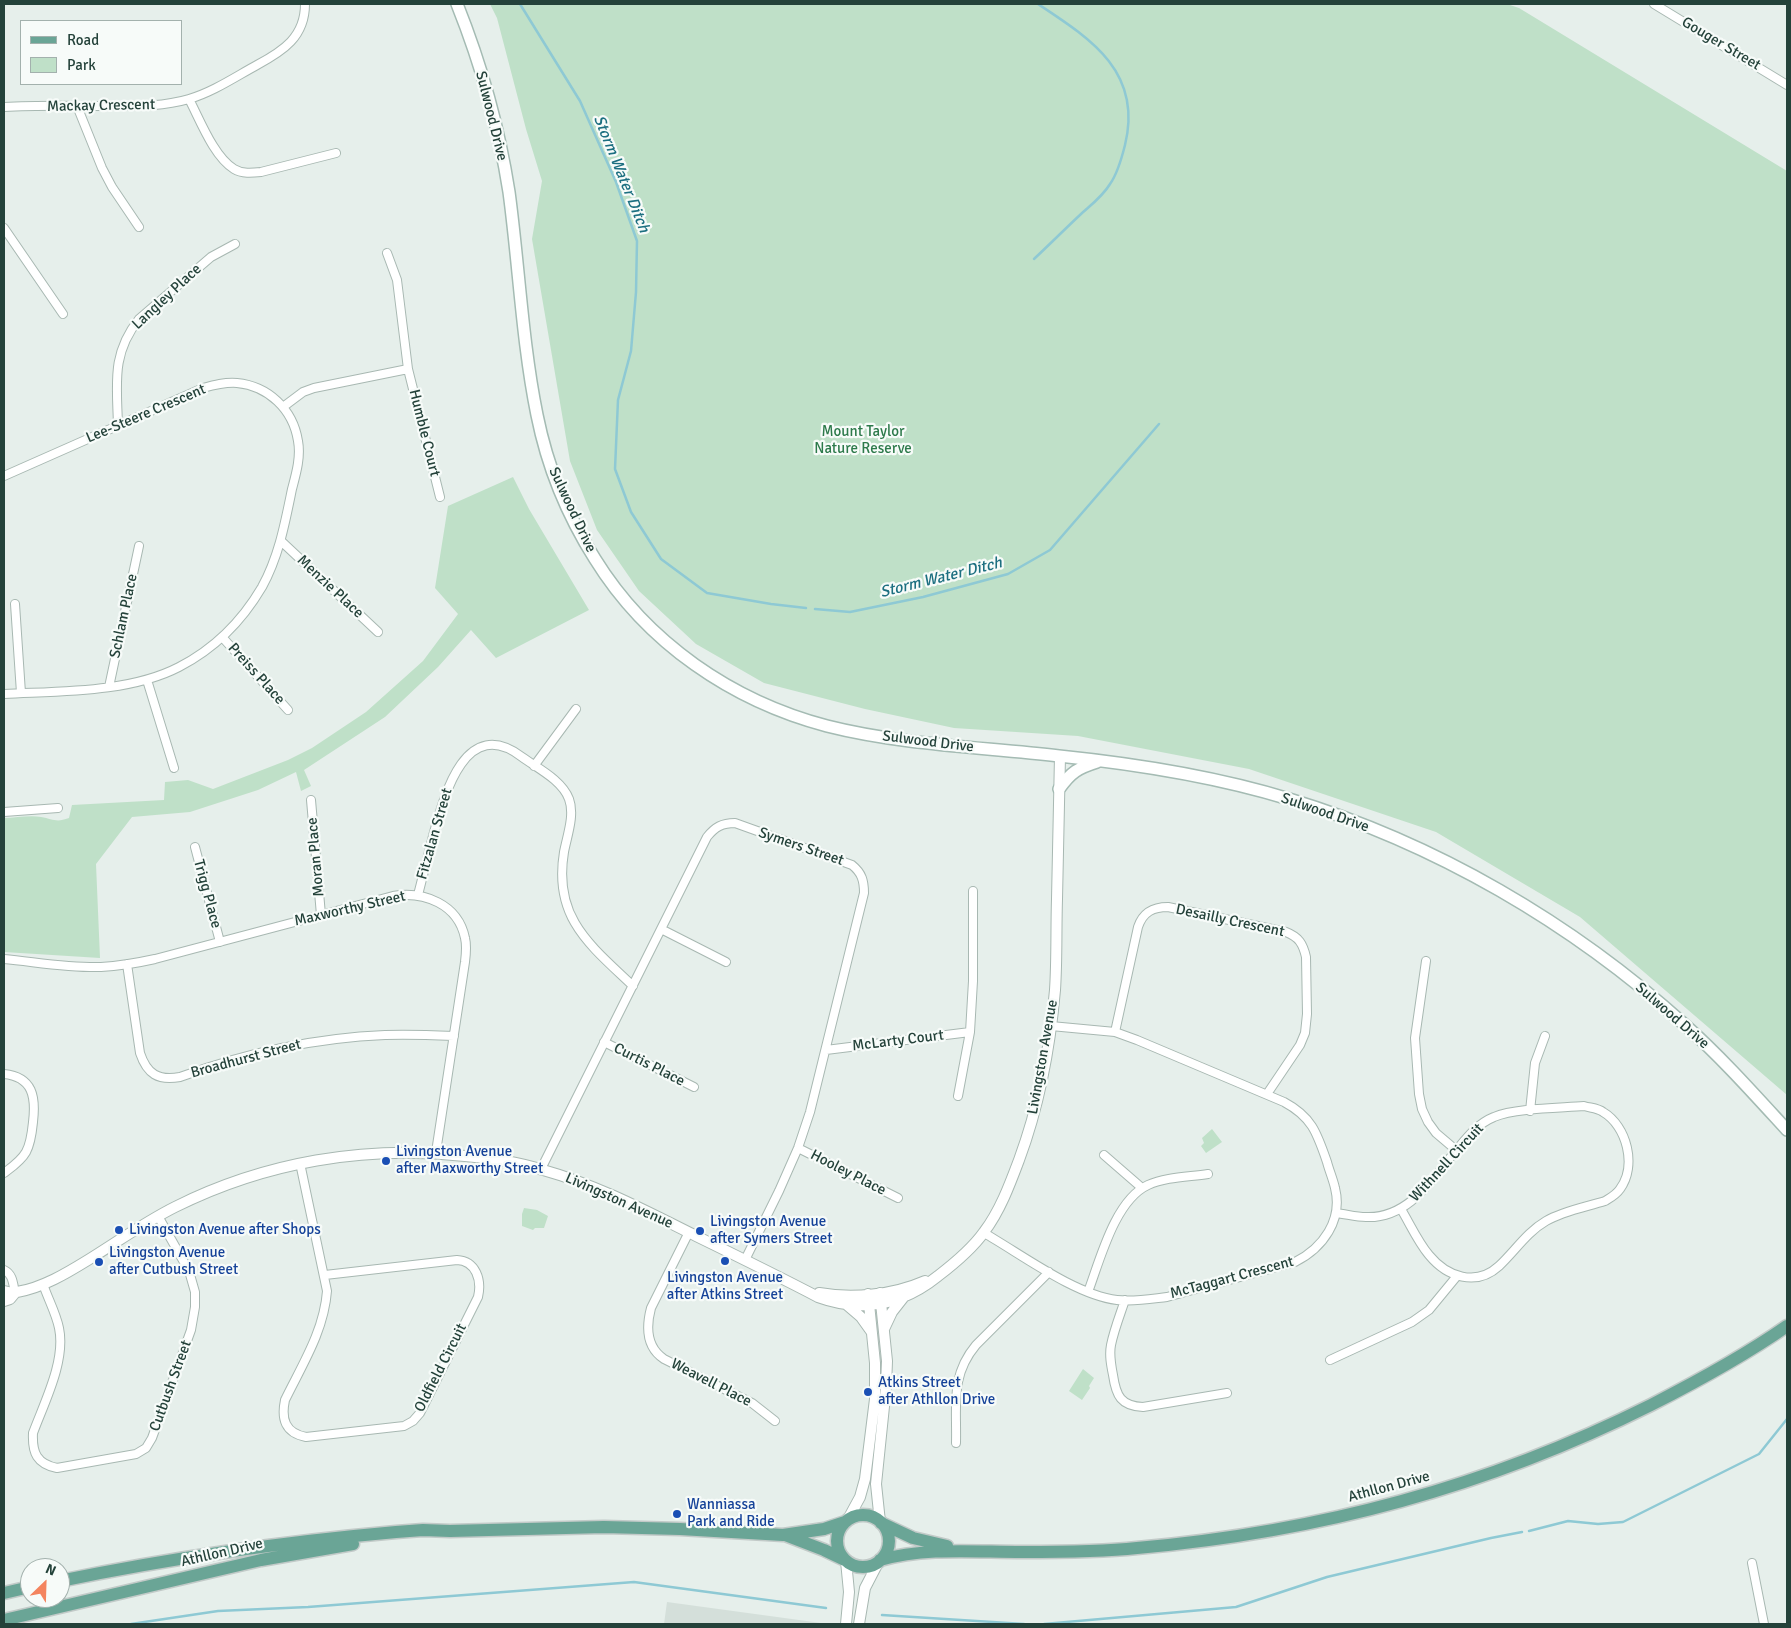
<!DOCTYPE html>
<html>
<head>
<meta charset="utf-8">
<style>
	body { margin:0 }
	#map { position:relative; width:1791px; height:1628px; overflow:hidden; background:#e6efeb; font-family:Signika,sans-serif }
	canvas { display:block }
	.frame { position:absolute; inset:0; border:5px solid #24423a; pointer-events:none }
	.legend { position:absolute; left:20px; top:20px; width:162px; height:65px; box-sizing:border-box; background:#f7fbf9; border:1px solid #a3b1ad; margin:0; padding:6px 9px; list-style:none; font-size:15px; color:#24423a }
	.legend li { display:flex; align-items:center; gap:10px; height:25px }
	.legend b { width:25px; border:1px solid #a3b1ad }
	.north { position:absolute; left:20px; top:1558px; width:50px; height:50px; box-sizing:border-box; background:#f7fbf9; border:1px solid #a3b1ad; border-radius:50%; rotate:24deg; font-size:14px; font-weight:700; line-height:20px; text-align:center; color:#24423a }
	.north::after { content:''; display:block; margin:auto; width:18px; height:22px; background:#f4845f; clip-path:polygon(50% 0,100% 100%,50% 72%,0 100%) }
</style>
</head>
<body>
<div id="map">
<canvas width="1791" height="1628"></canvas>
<div class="frame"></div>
<ul class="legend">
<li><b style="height:6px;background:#6aa596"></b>Road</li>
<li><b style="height:14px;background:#bfe0c8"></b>Park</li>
</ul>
<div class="north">N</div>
</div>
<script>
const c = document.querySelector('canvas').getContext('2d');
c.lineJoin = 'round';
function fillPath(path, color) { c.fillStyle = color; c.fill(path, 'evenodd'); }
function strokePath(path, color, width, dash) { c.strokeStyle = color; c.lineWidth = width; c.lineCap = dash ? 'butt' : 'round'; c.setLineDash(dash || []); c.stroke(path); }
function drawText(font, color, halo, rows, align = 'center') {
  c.font = font + ' Signika,sans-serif'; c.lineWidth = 4.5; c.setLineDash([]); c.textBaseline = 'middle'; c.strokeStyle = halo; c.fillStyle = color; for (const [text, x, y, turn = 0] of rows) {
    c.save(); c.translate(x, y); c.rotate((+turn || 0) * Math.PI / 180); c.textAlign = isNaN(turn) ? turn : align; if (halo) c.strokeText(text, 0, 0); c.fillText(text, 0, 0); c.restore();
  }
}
fillPath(new Path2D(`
	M667,1602L821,1623V1624H664Z`), '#d4dfda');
fillPath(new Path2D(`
	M490,4H1507L1519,8L1787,171V1095L1580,917L1436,832L1249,769L1078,736L954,728L865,709L764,683L696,644L639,591L597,530L570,461L532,239L542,181L526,129L497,18Z
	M513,477L529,509L589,610L496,658L471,630L438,667L385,717L304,770L311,786L301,791L296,772L258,790L190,812L132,817L96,864L100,958L4,952V818C16,818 29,815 41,817C53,819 56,823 69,818L72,805L164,800L165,782L188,780L213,789L288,760L312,748L366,712L423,661L458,614L435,588L448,506Z
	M1212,1129L1222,1142L1206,1153L1201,1146L1204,1143L1202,1138Z
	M524,1208L537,1210L548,1216L544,1228H535L533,1230L522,1226V1214Z
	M1083,1369L1094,1378L1089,1386L1090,1388L1082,1400L1069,1391Z`), '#bfe0c8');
strokePath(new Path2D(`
	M520,4L580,101L616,182L637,241L636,292L631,351L618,400L615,469L631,512L661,559L707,593L771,604L806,608
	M1034,259C1050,244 1065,229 1081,214C1091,205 1103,196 1110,184C1118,173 1122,157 1125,145C1143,72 1091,39 1038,4
	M815,609L850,612L923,597L1008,574L1050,550L1159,424
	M1529,1531L1568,1521L1598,1524L1623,1522L1759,1454L1787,1419
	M882,1615L1024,1624
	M131,1624L218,1611L308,1607L634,1582L826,1608
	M1044,1624L1236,1607L1327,1577L1491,1538L1522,1532`), '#8ec9d4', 2.5);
const minor = new Path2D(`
	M1654,4L1787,85
	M189,99C200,120 214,157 234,169C242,174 252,173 261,172L336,153
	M77,106L102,168L112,187L139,227
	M4,107C38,105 72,106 106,106C134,106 162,107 189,99C213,92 235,77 257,65C283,51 305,37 305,4
	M4,228L63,314
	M408,369L440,497
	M283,407L303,392L314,388L408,369L397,280L387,253
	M118,426C117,384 111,354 139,319L211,257L235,244
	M4,476L203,388C214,385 225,382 237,383C268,386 293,409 298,441C301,457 296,474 292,489C285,523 279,556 262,587C242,621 214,649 179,667C129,693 59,691 4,694
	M281,541L378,632
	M15,604L21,693
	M223,638L288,710
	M147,680L174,768
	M109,687L139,546
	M534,766L576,709
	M311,800L321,915
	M4,812L58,808
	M195,847L220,942
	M418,895C423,875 428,856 433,836C444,796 465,714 522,757C537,768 562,780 569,799C575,815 567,836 564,852C553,918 590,945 633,986
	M661,929L726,962
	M4,959C36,962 69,968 101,967C119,966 137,963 155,959L393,896C424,891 458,904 465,938C467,946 466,954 465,962L436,1152
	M1426,961L1415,1038L1419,1094L1422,1109L1428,1122L1436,1133L1456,1150
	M127,964L140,1053C147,1074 158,1081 180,1077C246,1053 314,1038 385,1035C408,1034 431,1035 454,1036
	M970,1032L973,981V891
	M1115,1032L1138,927C1143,912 1153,907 1168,907L1286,932C1299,937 1303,944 1306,957L1307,1014L1305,1033L1300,1045L1267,1094
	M604,1042L694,1087
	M826,1050L970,1032L958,1096
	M4,1074C33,1077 36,1097 33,1122C32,1132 31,1143 26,1152C21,1161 12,1167 4,1173
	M1530,1111L1535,1063L1545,1036
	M798,1148L898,1198
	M1104,1155L1142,1188
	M300,1163L327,1291C324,1331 302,1365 285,1400C281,1419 285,1433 306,1437L404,1426L413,1421L420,1413L478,1297C482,1280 476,1261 457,1260L325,1275
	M541,1169L707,837C715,827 722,823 735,823L852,865C862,873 864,881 864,893L810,1112L798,1148L779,1191L745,1260
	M1336,1213C1346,1214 1356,1217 1366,1217C1410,1219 1434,1176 1459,1147C1469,1135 1479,1123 1494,1117C1515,1108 1560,1108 1584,1106C1591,1108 1598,1108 1603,1112C1627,1126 1637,1166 1620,1189C1616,1195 1610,1198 1605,1201C1586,1207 1563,1211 1546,1221C1527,1232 1515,1251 1499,1266C1476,1287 1447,1277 1429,1255C1418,1242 1410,1224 1401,1209
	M689,1232L651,1308C646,1327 646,1347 664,1359L752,1403L775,1421
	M984,1233C1021,1254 1075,1295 1117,1300C1134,1302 1150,1299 1167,1297L1295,1262C1323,1248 1343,1220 1335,1188C1333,1179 1329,1170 1327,1162C1317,1133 1312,1117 1284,1102L1137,1040L1115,1032L1051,1026
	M4,1270C13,1274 13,1284 15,1293
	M43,1284C48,1299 56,1313 59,1328C66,1361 44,1403 33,1433C32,1453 37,1464 57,1468L136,1454L146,1448L152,1438L191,1330L195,1307V1292L189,1271L158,1216
	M1088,1292C1100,1260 1115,1200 1148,1185C1166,1177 1188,1177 1208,1174
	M1125,1300C1120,1315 1114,1330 1111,1345C1109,1355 1111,1365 1113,1375C1116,1396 1121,1406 1143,1407L1227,1393
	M1330,1360L1412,1322L1429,1310L1457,1276
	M956,1443C957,1405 950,1376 976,1345L1049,1272
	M1752,1563L1764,1624`);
const tertiary = new Path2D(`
	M4,1291C8,1292 13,1293 17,1292C42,1288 67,1273 88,1260C117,1242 145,1222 175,1207C265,1162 365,1145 465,1156C491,1158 518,1162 543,1170C597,1185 646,1211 696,1236C737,1256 778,1276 818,1297C862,1313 902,1305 938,1276C955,1263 972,1249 984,1232C1000,1211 1010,1184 1019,1160C1039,1106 1050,1048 1055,990C1057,960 1056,930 1057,899C1058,851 1059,804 1060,756
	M819,1293C853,1299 893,1295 925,1281
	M880,1293L887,1361L886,1387L876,1484L880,1522
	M4,1301L10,1299L15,1293
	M847,1305L861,1317L871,1331
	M884,1329L892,1312L903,1298
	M847,1521L860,1497L865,1479L875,1399V1363L868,1294
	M846,1561L849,1592L846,1624
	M859,1624L865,1588L879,1561`);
const secondary = new Path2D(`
	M457,4C481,64 499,128 509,192C519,266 522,341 537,415C547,465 567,515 595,559C647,643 732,701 827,726C902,745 982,747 1059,756C1137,764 1214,776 1289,799C1435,843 1572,923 1685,1025C1721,1057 1754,1094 1787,1130
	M1059,789C1071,772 1078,768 1097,762`);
const primary = new Path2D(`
	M837 1541a26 26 0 1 1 52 0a26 26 0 1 1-52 0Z
	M881,1523L913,1538L947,1546
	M785,1535L824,1550L845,1560
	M880,1560C927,1547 974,1552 1022,1552C1061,1552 1099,1552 1137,1548C1319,1532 1487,1487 1651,1405C1698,1381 1744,1356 1787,1326
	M60,1581C171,1558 283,1542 396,1532L423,1530L450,1531L604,1527L680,1529L783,1535L824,1529L845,1522
	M4,1593L30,1587
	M4,1620L261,1560L353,1544`);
strokePath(minor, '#a8b8b2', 10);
strokePath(tertiary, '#a8b8b2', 12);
strokePath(secondary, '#a4bbb3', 14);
strokePath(primary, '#c2cac8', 15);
strokePath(minor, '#fff', 8);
strokePath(tertiary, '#fff', 10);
strokePath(secondary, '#fff', 11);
strokePath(primary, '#6aa596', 12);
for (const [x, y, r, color] of [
	[386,1161,5,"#1a4fb4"],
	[119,1230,5,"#1a4fb4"],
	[700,1231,5,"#1a4fb4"],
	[725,1261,5,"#1a4fb4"],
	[99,1262,5,"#1a4fb4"],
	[868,1392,5,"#1a4fb4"],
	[677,1514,5,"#1a4fb4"]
]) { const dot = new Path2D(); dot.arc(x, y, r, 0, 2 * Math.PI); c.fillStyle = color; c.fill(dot); strokePath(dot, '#f7fbf9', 2); }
drawText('15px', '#24423a', '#f7fbf9', [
	["Gouger Street",1721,44,31],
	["Mackay Crescent",101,106,-1],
	["Sulwood Drive",491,116,76],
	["Langley Place",167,297,-43],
	["Lee-Steere Crescent",146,414,-23],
	["Humble Court",424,433,76],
	["Sulwood Drive",572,510,65],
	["Menzie Place",330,587,43],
	["Schlam Place",124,616,-78],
	["Preiss Place",256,674,48],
	["Sulwood Drive",928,742,7],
	["Sulwood Drive",1325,813,19],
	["Fitzalan Street",435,834,-74],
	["Symers Street",801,847,19],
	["Moran Place",316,857,-95],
	["Trigg Place",207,894,75],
	["Maxworthy Street",350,909,-13],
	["Desailly Crescent",1230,921,12],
	["Sulwood Drive",1672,1016,41],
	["McLarty Court",898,1041,-7],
	["Livingston Avenue",1043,1057,-80],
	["Broadhurst Street",246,1059,-15],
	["Curtis Place",649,1065,27],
	["Withnell Circuit",1447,1163,-47],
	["Hooley Place",848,1173,27],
	["Livingston Avenue",619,1201,24],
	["McTaggart Crescent",1232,1278,-15],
	["Oldfield Circuit",441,1368,-63],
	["Weavell Place",711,1383,27],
	["Cutbush Street",171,1386,-70],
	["Athllon Drive",1389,1487,-15],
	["Athllon Drive",222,1553,-13]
]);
drawText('15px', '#2d7a4b', '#f7fbf9', [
	["Mount Taylor",863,432],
	["Nature Reserve",863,449]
]);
drawText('15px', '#164399', '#f7fbf9', [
	["Livingston Avenue",396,1152],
	["after Maxworthy Street",396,1169],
	["Livingston Avenue",710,1222],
	["after Symers Street",710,1239],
	["Livingston Avenue after Shops",129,1230],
	["Livingston Avenue",109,1253],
	["after Cutbush Street",109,1270],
	["Livingston Avenue",725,1278,"center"],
	["after Atkins Street",725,1295,"center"],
	["Atkins Street",878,1383],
	["after Athllon Drive",878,1400],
	["Wanniassa",687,1505],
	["Park and Ride",687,1522]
], 'left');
drawText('italic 16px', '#1c6f80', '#f7fbf9', [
	["Storm Water Ditch",621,174,68],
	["Storm Water Ditch",941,578,-14]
]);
</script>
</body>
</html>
